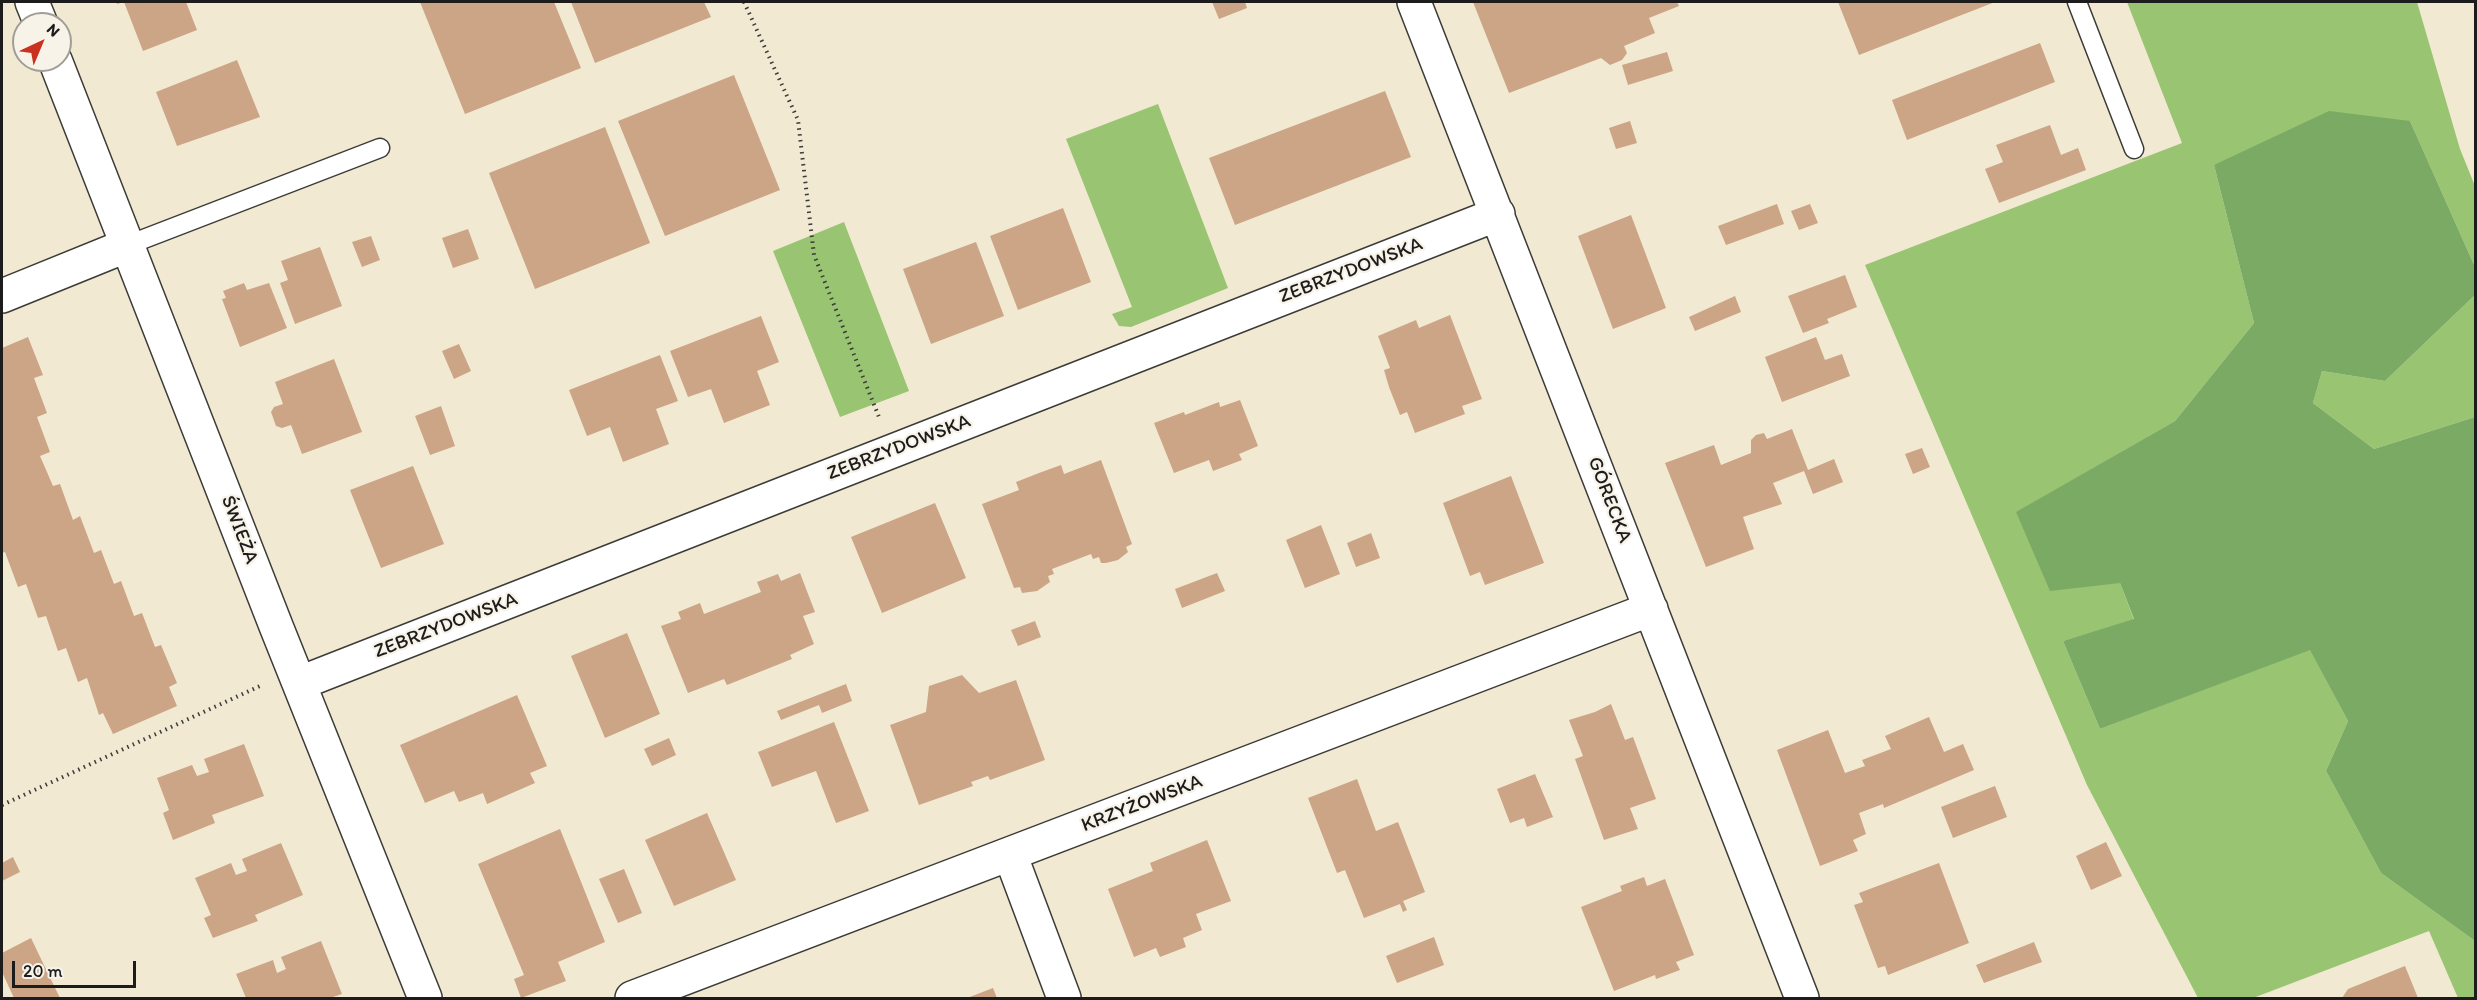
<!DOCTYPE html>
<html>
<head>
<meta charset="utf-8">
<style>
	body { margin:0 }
	#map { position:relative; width:2477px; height:1000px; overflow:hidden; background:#f1e9d2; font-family:Itim,sans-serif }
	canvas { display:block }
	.frame { position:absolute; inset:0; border:3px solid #1c1c1c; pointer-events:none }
	.north { position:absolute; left:12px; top:12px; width:60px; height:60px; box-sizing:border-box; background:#f7f3e8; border:2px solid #9f9d96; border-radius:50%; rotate:44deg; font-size:16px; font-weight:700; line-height:24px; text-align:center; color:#1c1c1c }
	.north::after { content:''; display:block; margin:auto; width:21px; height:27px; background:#c8321e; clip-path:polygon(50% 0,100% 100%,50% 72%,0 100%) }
	.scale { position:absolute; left:12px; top:961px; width:124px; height:27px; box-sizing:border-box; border:3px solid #1c1c1c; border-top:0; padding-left:8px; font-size:18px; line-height:21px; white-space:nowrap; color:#1c1c1c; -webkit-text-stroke:4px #f7f3e8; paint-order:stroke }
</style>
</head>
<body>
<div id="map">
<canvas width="2477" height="1000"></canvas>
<div class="frame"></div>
<div class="north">N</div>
<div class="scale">20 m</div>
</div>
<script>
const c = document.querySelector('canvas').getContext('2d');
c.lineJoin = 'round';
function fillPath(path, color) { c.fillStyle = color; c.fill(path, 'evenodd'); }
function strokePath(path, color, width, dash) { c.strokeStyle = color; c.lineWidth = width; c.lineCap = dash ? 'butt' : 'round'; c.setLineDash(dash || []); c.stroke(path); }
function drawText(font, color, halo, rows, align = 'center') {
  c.font = font + ' Itim,sans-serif'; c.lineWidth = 4.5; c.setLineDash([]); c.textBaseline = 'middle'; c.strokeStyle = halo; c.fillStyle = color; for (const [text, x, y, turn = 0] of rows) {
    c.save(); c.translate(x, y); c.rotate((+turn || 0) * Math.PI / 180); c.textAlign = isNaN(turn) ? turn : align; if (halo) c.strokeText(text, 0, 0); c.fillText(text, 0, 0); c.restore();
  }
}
fillPath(new Path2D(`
	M2127,2H2417L2460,149L2475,186V267L2410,121L2214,165L2254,323L2175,421L2017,512L2120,583L2134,620L2063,641L2100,729L2310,649L2348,721L2326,771L2381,873L2475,941V998H2458L2429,931L2253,998H2198L2087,785L1865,265L2182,143Z
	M1158,104L1228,288L1131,327L1119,326L1112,314L1132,307L1066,139Z
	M844,222L909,391L840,417L773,251Z
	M2475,295V417L2374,449L2313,403L2322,371L2385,381Z`), '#99c472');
fillPath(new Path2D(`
	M2329,111L2410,121L2475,267V295L2385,381L2322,371L2313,403L2374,449L2475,417V941L2381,873L2326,771L2348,721L2310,650L2100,729L2063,641L2134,619L2120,583L2050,591L2016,512L2175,421L2254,323L2214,165Z`), '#7aaa64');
fillPath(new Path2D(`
	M116,2H186L197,30L143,51L124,2L117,4Z
	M420,2H554L581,68L465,114Z
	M571,2H704L711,17L595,63Z
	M1212,2H1245L1247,8L1219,19Z
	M1473,2H1677L1679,6L1649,18L1655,33L1624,46L1627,53L1622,60L1610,65L1601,58L1509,93Z
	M1838,2H1995L1859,55Z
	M2040,43L2055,82L1907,140L1892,100Z
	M1667,52L1673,71L1628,85L1622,65Z
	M237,60L260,117L177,146L156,92Z
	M734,75L780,190L665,236L618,121Z
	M1385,91L1411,157L1235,225L1209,158Z
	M1630,121L1637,143L1616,149L1609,128Z
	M2050,125L2061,155L2078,148L2086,170L1999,203L1985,169L2003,162L1996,145Z
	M605,127L650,243L535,289L489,173Z
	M1777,204L1784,224L1726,245L1718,226Z
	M1810,204L1818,223L1799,230L1791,211Z
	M1063,208L1091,282L1018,310L990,236Z
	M1631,215L1666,308L1613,329L1578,236Z
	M468,229L479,259L453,268L442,238Z
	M371,236L380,260L362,267L352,242Z
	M976,242L1004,316L931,344L903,269Z
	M320,247L342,306L295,324L280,283L288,280L281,261Z
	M1845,275L1857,307L1827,319L1829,323L1803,333L1788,296Z
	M244,283L247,290L269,283L287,328L240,347L222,299L226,298L223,291Z
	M1735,296L1741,312L1695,331L1689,317Z
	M1450,315L1482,399L1462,406L1465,414L1415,433L1407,412L1400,415L1389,387L1384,370L1390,368L1378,336L1416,320L1419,328Z
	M761,316L779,362L757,371L770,405L724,423L711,389L688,397L670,351Z
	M28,337L43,375L34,378L47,413L37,417L50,452L40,456L53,486L60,484L73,520L80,516L94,553L101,550L114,584L121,581L134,616L142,613L155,647L161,645L177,683L169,687L177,706L113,734L103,713L99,715L87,678L78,682L66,648L58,651L46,616L38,618L26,584L18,587L5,552L2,553V348Z
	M1816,337L1825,360L1842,354L1850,376L1782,402L1765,357Z
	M459,344L471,371L454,379L442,351Z
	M660,355L678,401L656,409L669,444L623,462L610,427L587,436L569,390Z
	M334,359L362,432L302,454L291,425L282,428L276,426L271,412L274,407L283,404L275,382Z
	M1240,400L1258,446L1239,454L1242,460L1213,471L1209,460L1174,473L1154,423L1184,412L1185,415L1219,402L1220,407Z
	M441,406L455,446L430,455L415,416Z
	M1792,429L1808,470L1834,459L1843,482L1813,494L1804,471L1773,483L1782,504L1743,517L1754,549L1706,567L1665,463L1714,445L1721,465L1751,453V440L1756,435L1764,433L1767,439Z
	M1922,448L1930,467L1913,474L1905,454Z
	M1101,460L1132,544L1126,547L1128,552L1118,560L1106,563H1101L1099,557L1093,559L1091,554L1052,569L1054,574L1048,576L1050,582L1037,591L1022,593L1020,587L1014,588L982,504L1019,490L1016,482L1039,473L1061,465L1064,474Z
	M413,466L444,544L381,568L350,490Z
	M1511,476L1544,563L1485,585L1480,572L1470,576L1443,503Z
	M935,503L966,578L882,613L851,537Z
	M1321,525L1340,574L1305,588L1286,540Z
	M1371,533L1380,558L1356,567L1347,543Z
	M800,573L815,612L803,616L814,644L790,655L792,659L727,685L724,679L688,693L661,626L681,619L678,612L700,603L704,614L761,592L757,582L778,574L781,581Z
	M1217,573L1225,591L1182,608L1175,589Z
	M1035,621L1041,637L1018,646L1011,630Z
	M627,633L660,714L605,738L571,656Z
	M962,675L979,693L1016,680L1045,760L990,780L988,776L971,782L973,786L919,805L890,725L926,712L929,686Z
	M846,684L852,701L822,713L819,705L781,720L777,711Z
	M517,695L547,766L530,773L535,783L487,804L483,793L459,802L454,791L425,803L400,745Z
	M1611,704L1625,740L1633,737L1656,799L1630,808L1638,829L1604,840L1575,759L1583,756L1569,720L1595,712Z
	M1929,717L1944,752L1963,744L1974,770L1884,808L1883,804L1859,813L1866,834L1853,840L1858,851L1820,866L1777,750L1828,730L1845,773L1865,766L1862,760L1891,749L1885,736Z
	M834,722L869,811L836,823L816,771L772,787L758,752Z
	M669,738L676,755L652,766L644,749Z
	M244,744L264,796L212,815L215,823L173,840L163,813L169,810L157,778L192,765L197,776L209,772L204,759Z
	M1535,774L1553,817L1527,827L1524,818L1510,823L1497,789Z
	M1357,779L1376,831L1398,822L1425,892L1403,901L1407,910L1403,912L1400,904L1364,918L1345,870L1337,873L1308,798Z
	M1995,786L2007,817L1953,838L1941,807Z
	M707,813L736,880L674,906L645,840Z
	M560,829L605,942L558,962L566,981L521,998L514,979L524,975L478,864Z
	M1207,840L1231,901L1196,914L1202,930L1183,938L1186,947L1160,957L1156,948L1134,957L1108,889L1153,871L1150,863Z
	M2106,842L2122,876L2091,890L2076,856Z
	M281,843L303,895L255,915L258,921L213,938L204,918L211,915L195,878L231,863L236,875L247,871L242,859Z
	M13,857L20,872L2,881V863Z
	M1939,863L1969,943L1888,975L1885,966L1878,968L1854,905L1863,902L1859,893Z
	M624,869L642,913L618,923L599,879Z
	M1644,877L1647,886L1665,879L1694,955L1676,962L1680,970L1656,979L1655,975L1614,991L1581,907L1622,891L1620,886Z
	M1434,937L1444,965L1397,983L1386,956Z
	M31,938L42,961L60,998H14L2,972V953Z
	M321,941L342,994L330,998H246L236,974L273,960L277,973L286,969L281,957Z
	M2034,942L2042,962L1984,983L1976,965Z
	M2405,966L2418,998H2342L2348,989Z
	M993,988L997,998H967Z`), '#cba585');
const service = new Path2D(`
	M2077,2L2134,149
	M128,245L380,148`);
const minor = new Path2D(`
	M32,2L41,24
	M1414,2L1802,998
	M55,60L276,626L425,998
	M2,296L128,245
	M300,683L1498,214
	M1010,854L1064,998
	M632,998L1651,609`);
strokePath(service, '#3c3b37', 21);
strokePath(minor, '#3c3b37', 36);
strokePath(new Path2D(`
	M744,2L798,120L814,255L879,417
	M2,805L260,686`), '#3c3b37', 4, [1.5, 4.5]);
strokePath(service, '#fff', 18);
strokePath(minor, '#fff', 33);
drawText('20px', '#1c1c1c', '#f7f3e8', [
	["ZEBRZYDOWSKA",1351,271,-21],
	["ZEBRZYDOWSKA",899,448,-21],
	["GÓRECKA",1609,500,69],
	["ŚWIEŻA",239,530,69],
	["ZEBRZYDOWSKA",446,626,-21],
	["KRZYŻOWSKA",1142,804,-21]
]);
</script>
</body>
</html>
